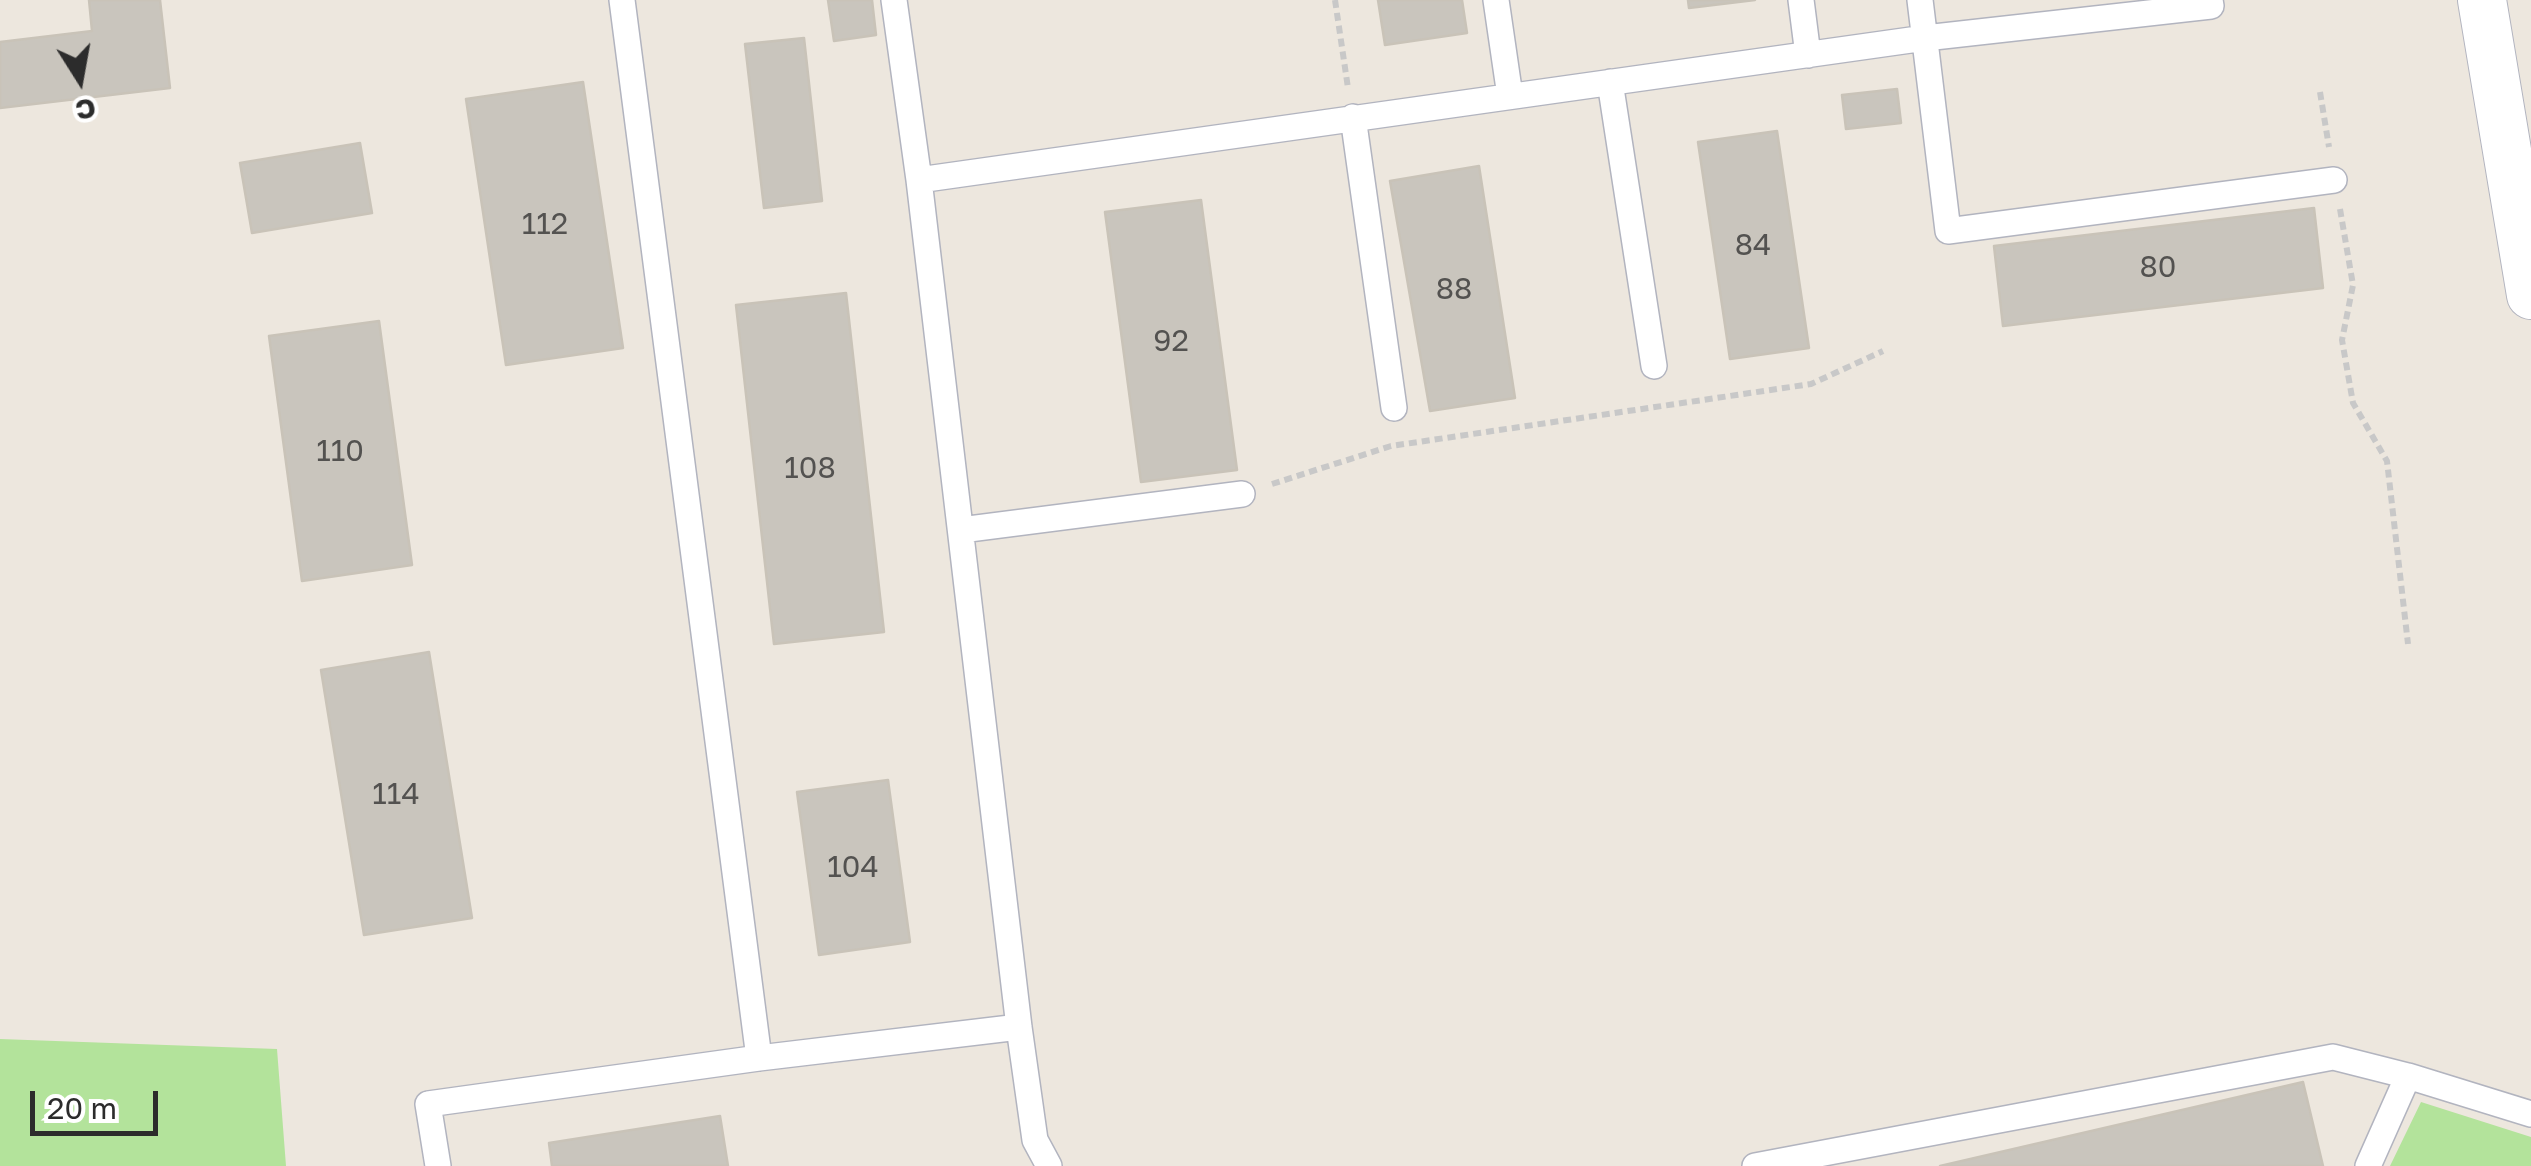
<!DOCTYPE html>
<html>
<head>
<meta charset="utf-8">
<style>
	body { margin:0 }
	#map { position:relative; width:2531px; height:1166px; overflow:hidden; background:#ede7de; font-family:"Golos Text",sans-serif }
	canvas { display:block }
	.north { position:absolute; left:30px; top:30px; width:100px; height:100px; -webkit-text-stroke:8px #fff; paint-order:stroke; rotate:169deg; font-size:28px; font-weight:700; line-height:40px; text-align:center; color:#2c2c2c }
	.north::after { content:''; display:block; margin:auto; width:35px; height:45px; background:#2c2c2c; clip-path:polygon(50% 0,100% 100%,50% 72%,0 100%) }
	.scale { position:absolute; left:30px; top:1091px; width:128px; height:45px; box-sizing:border-box; border:5px solid #2c2c2c; border-top:0; padding-left:12px; font-size:30px; line-height:35px; white-space:nowrap; color:#2c2c2c; -webkit-text-stroke:8px #fff; paint-order:stroke }
</style>
</head>
<body>
<div id="map">
<canvas width="2531" height="1166"></canvas>
<div class="north">С</div>
<div class="scale">20 m</div>
</div>
<script>
const c = document.querySelector('canvas').getContext('2d');
c.lineJoin = 'round';
function fillPath(path, color) { c.fillStyle = color; c.fill(path, 'evenodd'); }
function strokePath(path, color, width, dash) { c.strokeStyle = color; c.lineWidth = width; c.lineCap = dash ? 'butt' : 'round'; c.setLineDash(dash || []); c.stroke(path); }
function drawText(font, color, halo, rows, align = 'center') {
  c.font = font + ' "Golos Text",sans-serif'; c.lineWidth = 9; c.setLineDash([]); c.textBaseline = 'middle'; c.strokeStyle = halo; c.fillStyle = color; for (const [text, x, y, turn = 0] of rows) {
    c.save(); c.translate(x, y); c.rotate((+turn || 0) * Math.PI / 180); c.textAlign = isNaN(turn) ? turn : align; if (halo) c.strokeText(text, 0, 0); c.fillText(text, 0, 0); c.restore();
  }
}
fillPath(new Path2D(`
	M0,1039L277,1049L286,1166H0Z
	M2421,1102L2531,1137V1166H2390Z`), '#b3e39b');
const building = new Path2D(`
	M89,0H160L170,88L0,108V42L92,31Z
	M828,0H872L876,35L834,41Z
	M1378,0H1462L1467,33L1385,45Z
	M1688,0H1755L1689,8Z
	M804,38L822,201L764,208L745,44Z
	M583,82L623,348L506,365L466,99Z
	M1897,89L1901,123L1846,129L1842,95Z
	M1777,131L1809,348L1730,359L1698,142Z
	M360,143L372,213L252,233L240,163Z
	M1479,166L1515,398L1430,411L1390,181Z
	M1201,200L1237,470L1141,482L1105,212Z
	M2314,208L2323,288L2003,326L1994,246Z
	M846,293L884,632L774,644L736,305Z
	M379,321L412,565L302,581L269,336Z
	M429,652L472,918L364,935L321,670Z
	M888,780L910,942L819,955L797,792Z
	M2303,1082L2323,1166H1940Z
	M720,1116L728,1166H552L549,1143Z`);
fillPath(building, '#c9c5bd');
strokePath(building, '#c9c3b8', 2.5);
const service = new Path2D(`
	M622,0L759,1058
	M894,0L919,180L1019,1027L1035,1140L1049,1166
	M1496,0L1510,96
	M1801,0L1808,55
	M1920,0L1948,231L2334,180
	M1610,82L1654,366
	M1353,117L1394,408
	M919,180L1925,38L2211,6L2210,0
	M961,530L1242,494
	M438,1166L428,1104L759,1058L1019,1027
	M1755,1166L2333,1057L2408,1076L2531,1114
	M2368,1166L2408,1076`);
const minor = new Path2D(`
	M2482,0L2531,295`);
strokePath(service, '#b2b4bf', 28);
strokePath(minor, '#b2b4bf', 50);
strokePath(new Path2D(`
	M1335,0L1348,88
	M2320,92L2329,147
	M2340,209L2353,285L2342,340L2353,403L2387,461L2408,644
	M1272,484L1391,446L1811,384L1883,351`), '#c8c8c8', 6, [8, 5]);
strokePath(service, '#fff', 25);
strokePath(minor, '#fff', 48);
drawText('30px', '#535250', null, [
	["112",545,224],
	["84",1753,245],
	["80",2158,267],
	["88",1454,289],
	["92",1171,341],
	["110",340,451],
	["108",810,468],
	["114",396,794],
	["104",853,867]
]);
</script>
</body>
</html>
